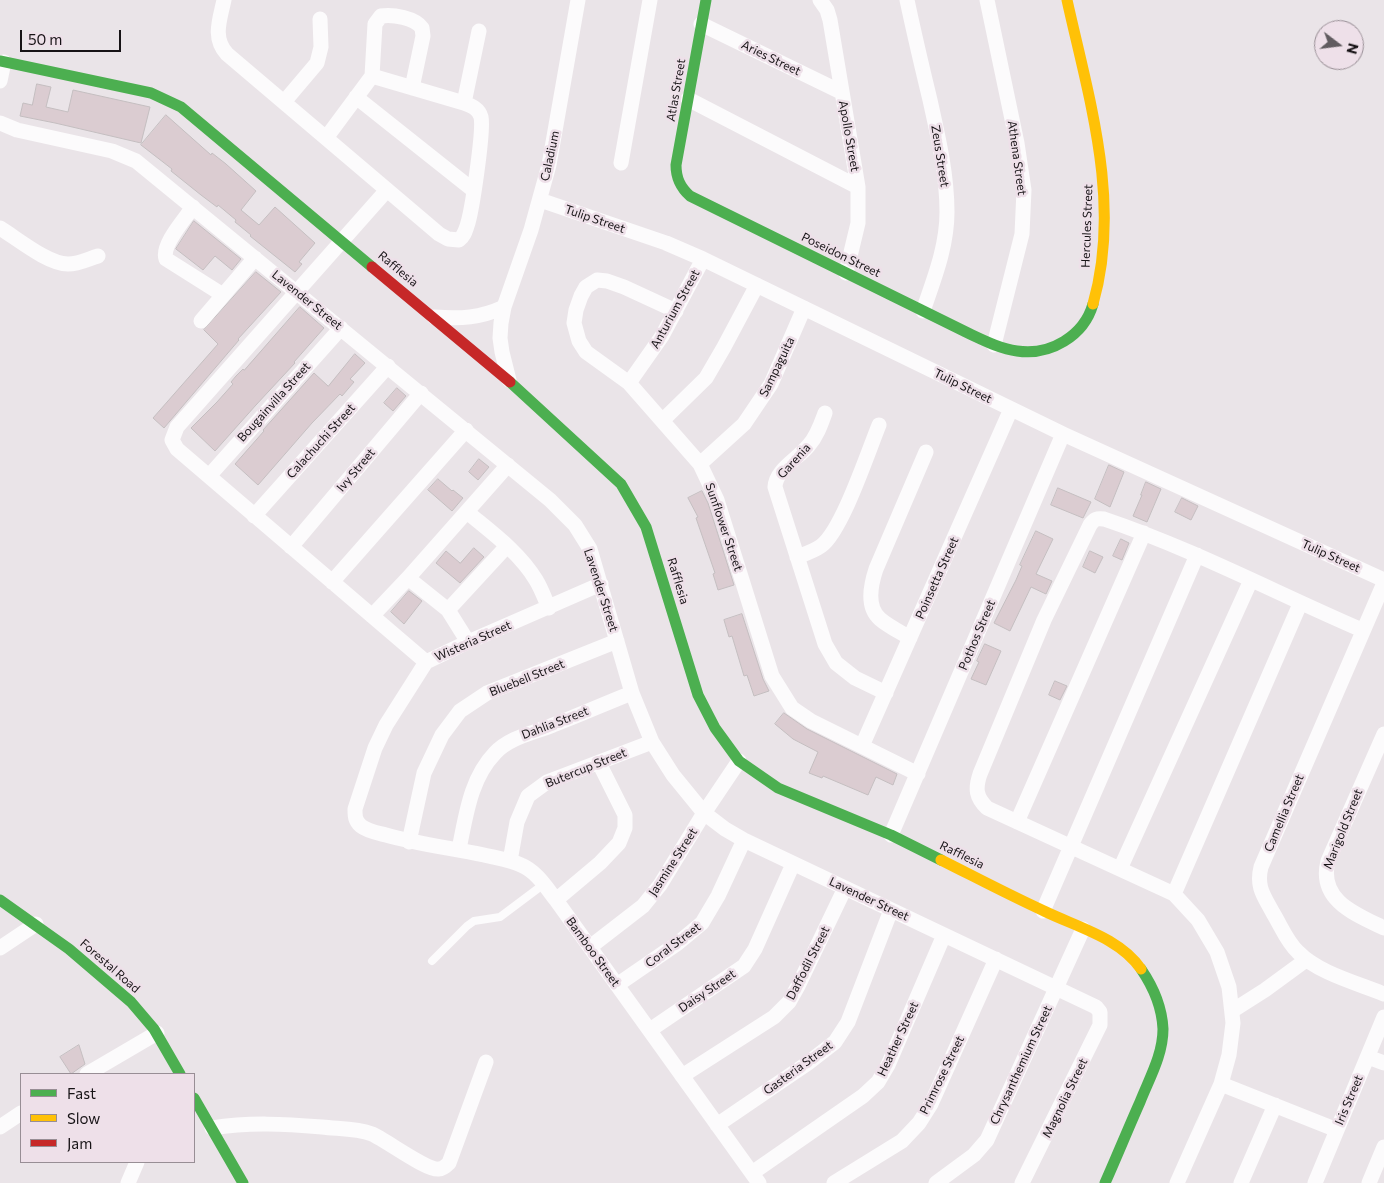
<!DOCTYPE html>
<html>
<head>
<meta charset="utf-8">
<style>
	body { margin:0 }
	#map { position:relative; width:1384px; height:1183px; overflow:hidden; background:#eae4e8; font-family:Commissioner,sans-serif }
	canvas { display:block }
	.legend { position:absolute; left:20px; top:1073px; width:175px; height:90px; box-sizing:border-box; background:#eee0e9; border:1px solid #988e95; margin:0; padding:6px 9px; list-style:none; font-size:15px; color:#171316 }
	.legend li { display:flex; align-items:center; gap:10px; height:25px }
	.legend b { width:25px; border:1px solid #988e95 }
	.north { position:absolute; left:1314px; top:20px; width:50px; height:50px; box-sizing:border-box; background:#eee0e9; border:1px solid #988e95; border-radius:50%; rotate:105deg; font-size:14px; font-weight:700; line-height:20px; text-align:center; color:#171316 }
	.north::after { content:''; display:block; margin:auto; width:18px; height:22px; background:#615c60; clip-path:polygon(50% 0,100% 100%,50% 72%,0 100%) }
	.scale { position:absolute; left:20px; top:30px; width:101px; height:22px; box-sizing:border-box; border:2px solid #171316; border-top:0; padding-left:6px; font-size:15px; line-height:18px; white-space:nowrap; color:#171316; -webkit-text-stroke:4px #eee0e9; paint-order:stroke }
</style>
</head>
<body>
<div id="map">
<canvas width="1384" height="1183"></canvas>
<ul class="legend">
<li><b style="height:6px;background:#4caf50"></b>Fast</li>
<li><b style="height:6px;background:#ffc107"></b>Slow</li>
<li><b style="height:6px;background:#c62828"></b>Jam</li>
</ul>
<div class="north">N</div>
<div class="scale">50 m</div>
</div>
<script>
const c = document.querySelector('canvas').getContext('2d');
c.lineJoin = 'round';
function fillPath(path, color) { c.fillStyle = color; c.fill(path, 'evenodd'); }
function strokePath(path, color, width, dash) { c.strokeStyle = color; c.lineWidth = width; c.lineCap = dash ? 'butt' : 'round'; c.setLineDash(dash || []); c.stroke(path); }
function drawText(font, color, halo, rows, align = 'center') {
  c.font = font + ' Commissioner,sans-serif'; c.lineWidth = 5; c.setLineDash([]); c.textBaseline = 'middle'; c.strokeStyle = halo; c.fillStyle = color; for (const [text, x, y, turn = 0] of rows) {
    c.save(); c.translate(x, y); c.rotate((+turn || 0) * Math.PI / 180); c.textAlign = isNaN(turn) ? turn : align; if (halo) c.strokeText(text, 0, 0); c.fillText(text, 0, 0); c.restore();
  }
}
const building = new Path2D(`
	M37,84L51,87L46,107L68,112L73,90L150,107L141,143L55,123L20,116L23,103L32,105Z
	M166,115L211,155L212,153L226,164L256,191L241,210L259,225L275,207L315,243L299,262L302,264L295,272L250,236L251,235L235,222L236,220L218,205L217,207L201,195L171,171L172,169L141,145Z
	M194,221L241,259L232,270L215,256L203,270L176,249Z
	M256,272L281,292L238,339L239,340L164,428L153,418L218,344L204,330Z
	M300,307L324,328L294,362L295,363L256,405L215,451L191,428L217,402L233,384L231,382L236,376L243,369L244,370Z
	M355,354L365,363L350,379L354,382L342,396L340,394L312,423L258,485L235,464L264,431L263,430L314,373L328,386Z
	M397,388L406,396L393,411L384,403Z
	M479,459L489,467L478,480L469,472Z
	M1109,465L1124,472L1110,507L1095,499Z
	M438,479L452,491L453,490L463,498L452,511L428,490Z
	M1146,482L1161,489L1147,522L1133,516L1142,495H1141Z
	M1058,488L1091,502L1083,518L1051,505Z
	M702,491L708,503L734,585L718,590L713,574L715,573L696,518L698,517L688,498Z
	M1182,498L1198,506L1191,520L1175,512Z
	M1036,531L1053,539L1036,574L1052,581L1046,594L1031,587L1010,631L994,623L1016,580L1022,566L1020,565Z
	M1121,539L1129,543L1122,560L1113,556Z
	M474,548L484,557L460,583L436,563L446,551L460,563Z
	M1090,551L1103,557L1095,573L1083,567Z
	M409,591L422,601L404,624L391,612Z
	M742,614L763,679L769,691L754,696L747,675L744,676L732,636L729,637L724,620Z
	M985,644L1001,651L986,685L971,679L979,662L977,661Z
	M1055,681L1067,686L1060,700L1049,695Z
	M784,713L807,729L897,774L893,785L876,777L868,795L823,776L822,778L809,773L818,752L793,739L775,724Z
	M79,1045L85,1064L71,1074L60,1057Z`);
fillPath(building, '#dbccd1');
strokePath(building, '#c4bec0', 1);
strokePath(new Path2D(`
	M432,961L467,926L474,921L500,917L544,884`), '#fcfbfc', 8);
strokePath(new Path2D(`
	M224,0C220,19 212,38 227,54L439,234L448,239L459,240C464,236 465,232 467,226C472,212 484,130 481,117C479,109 472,106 464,103L372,76
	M820,0L827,10L830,20L858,187V223L846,273
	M907,0C914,33 922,67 930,100C938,136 947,174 947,212C947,247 934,279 923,311
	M987,0L1017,143L1024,190L1022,234L994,345
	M701,24L841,92
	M0,81L4,62
	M356,97L473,190
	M688,99L858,187
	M284,102L317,63L321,47L320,19
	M464,103L479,31
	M0,123L17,130L112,151L136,161L550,500L575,525L590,549L632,693L652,742L673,775L704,813L725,829L744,840L1096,1007L1100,1012V1025L1022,1183
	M326,138L372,76L375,24L381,16C393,14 415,18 422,28L423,36L412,88
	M621,163L650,0
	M387,190L177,427L172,440L177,449L426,662
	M540,200L666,243L703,259L1063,434L1384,580
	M193,207C185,219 161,245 166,259L223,295
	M0,228C18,239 48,264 68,264C79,264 88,259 98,256
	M676,311L624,287L607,281L597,280L586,287L581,296L576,310L574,323L579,341L586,352L629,383L700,464L717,500L772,676L792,708L811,721L918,774
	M434,317C461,319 480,318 504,307
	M201,321L255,258
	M509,380L502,352L500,338L501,323L504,307L531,230L549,165L578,0
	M629,383L662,336L703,259
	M825,413C821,424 817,436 809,445C798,459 776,469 775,487L825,644L836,663L855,678L886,693
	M663,420L706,378L724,347L757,285
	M700,464L744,424L771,384L804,308
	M209,476L341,328
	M467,512C491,532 519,552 536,580C541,588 545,599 549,608
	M254,516L388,366
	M291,547L421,393
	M797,557C805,554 814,551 821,546C842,531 868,452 879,425
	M408,578L448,610L468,642
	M332,582L466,430
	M1384,583L1261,867C1256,887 1264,896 1273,913C1281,926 1287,942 1298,952C1318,973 1357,983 1384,994
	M601,584L468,642L426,662L386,725L375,748L355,809C355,816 355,821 361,826C367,831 378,833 386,835C418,844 451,848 484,855C496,858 509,859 521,865C536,871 546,887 556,900L759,1183
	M448,610L507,546
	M372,616L408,578L508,465
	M910,638C900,632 888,626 880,619C866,607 871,584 876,569L926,452
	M1384,734L1328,861C1318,900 1355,914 1384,928
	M862,746L1011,409
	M1017,822L1144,533
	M891,835L1063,434
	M409,842L424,773L442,735L460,711L487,693L617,641
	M459,849C466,816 470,779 495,753C510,737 534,733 553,725C580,715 606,703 632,693
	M510,861L517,822L528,796L547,782L652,742
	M1120,869L1251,580
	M1174,894L1300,604
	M556,900L600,863L619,843L625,828V815L599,763
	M1043,911L1197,555
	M590,947L643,906L660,885L704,813L739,761
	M0,948L36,924
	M617,985L678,943L702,923L718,896L744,840
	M1232,1011L1265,990L1306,960
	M650,1030L744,966L755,949L793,864
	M1368,1057L1384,1063
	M87,1074L157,1033
	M682,1076L774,1017L789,1002L798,986L845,888
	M1221,1084L1337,1130
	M717,1125L808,1063L835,1042L848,1022L891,910
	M0,1127L21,1113
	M212,1128C249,1122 285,1124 322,1127C338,1129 356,1128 372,1134C386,1140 427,1171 439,1169C443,1169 446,1166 449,1163L486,1062
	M752,1173L863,1096L878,1082L888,1065L944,935
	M128,1183L137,1162
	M834,1183L902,1141L919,1123L931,1104L996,959
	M936,1183L974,1155L987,1140L1083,929
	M1177,1183L1221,1084L1229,1055L1233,1023L1229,987L1217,952L1198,920L1174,894L987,808C976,797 975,789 980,774L1044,620L1090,525C1094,519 1097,518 1104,519C1193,549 1276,593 1362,630
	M1241,1183L1275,1105
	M1315,1183L1384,1017
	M1369,1183L1384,1147`), '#fcfbfc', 15);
strokePath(new Path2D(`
	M706,0L676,165C676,178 680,187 690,196L970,334C985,341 1001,349 1017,351C1050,356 1084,336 1093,304
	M0,61L151,93L181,107L372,267
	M510,382L621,484L646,527L698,695L715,728L739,761L778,788L891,835L941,860
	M0,900L69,949L131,1002L154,1029L180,1074
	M194,1098L243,1183
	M1105,1183C1117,1156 1128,1129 1140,1102C1149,1079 1163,1055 1163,1029C1162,1007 1154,988 1141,969`), '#4caf50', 11);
strokePath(new Path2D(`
	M1067,0C1089,99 1122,203 1093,304
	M941,860C975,877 1009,895 1044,911C1077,927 1120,938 1141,969`), '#ffc107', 11);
strokePath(new Path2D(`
	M372,267L510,382`), '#c62828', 11);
drawText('12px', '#171316', '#eee0e9', [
	["Aries Street",771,58,26],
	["Atlas Street",676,90,-80],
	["Apollo Street",849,136,80],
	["Caladium",550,156,-78],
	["Zeus Street",940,156,81],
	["Athena Street",1017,158,82],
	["Tulip Street",595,219,19],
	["Hercules Street",1087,226,-88],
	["Poseidon Street",841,255,26],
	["Rafflesia",398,269,40],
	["Lavender Street",307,300,39],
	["Anturium Street",675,309,-61],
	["Sampaguita",777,367,-64],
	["Tulip Street",963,386,26],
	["Bougainvilla Street",274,402,-48],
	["Calachuchi Street",321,441,-48],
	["Garenia",794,461,-48],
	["Ivy Street",356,470,-50],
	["Sunflower Street",724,527,71],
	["Tulip Street",1331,556,24],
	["Poinsetta Street",937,578,-66],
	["Rafflesia",678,581,73],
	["Lavender Street",601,590,72],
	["Pothos Street",977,635,-67],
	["Wisteria Street",473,641,-24],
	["Bluebell Street",527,678,-22],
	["Dahlia Street",555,723,-21],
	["Butercup Street",586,768,-22],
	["Camellia Street",1284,813,-67],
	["Marigold Street",1343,829,-68],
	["Rafflesia",962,855,26],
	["Jasmine Street",673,862,-57],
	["Lavender Street",869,899,25],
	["Coral Street",673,945,-37],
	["Bamboo Street",593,952,54],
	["Daffodil Street",808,963,-63],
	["Forestal Road",110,966,41],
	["Daisy Street",707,991,-34],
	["Heather Street",898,1039,-65],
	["Chrysanthemium Street",1021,1065,-65],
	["Gasteria Street",798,1068,-36],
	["Primrose Street",942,1075,-64],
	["Magnolia Street",1065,1098,-64],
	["Iris Street",1349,1100,-67]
]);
</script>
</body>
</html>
